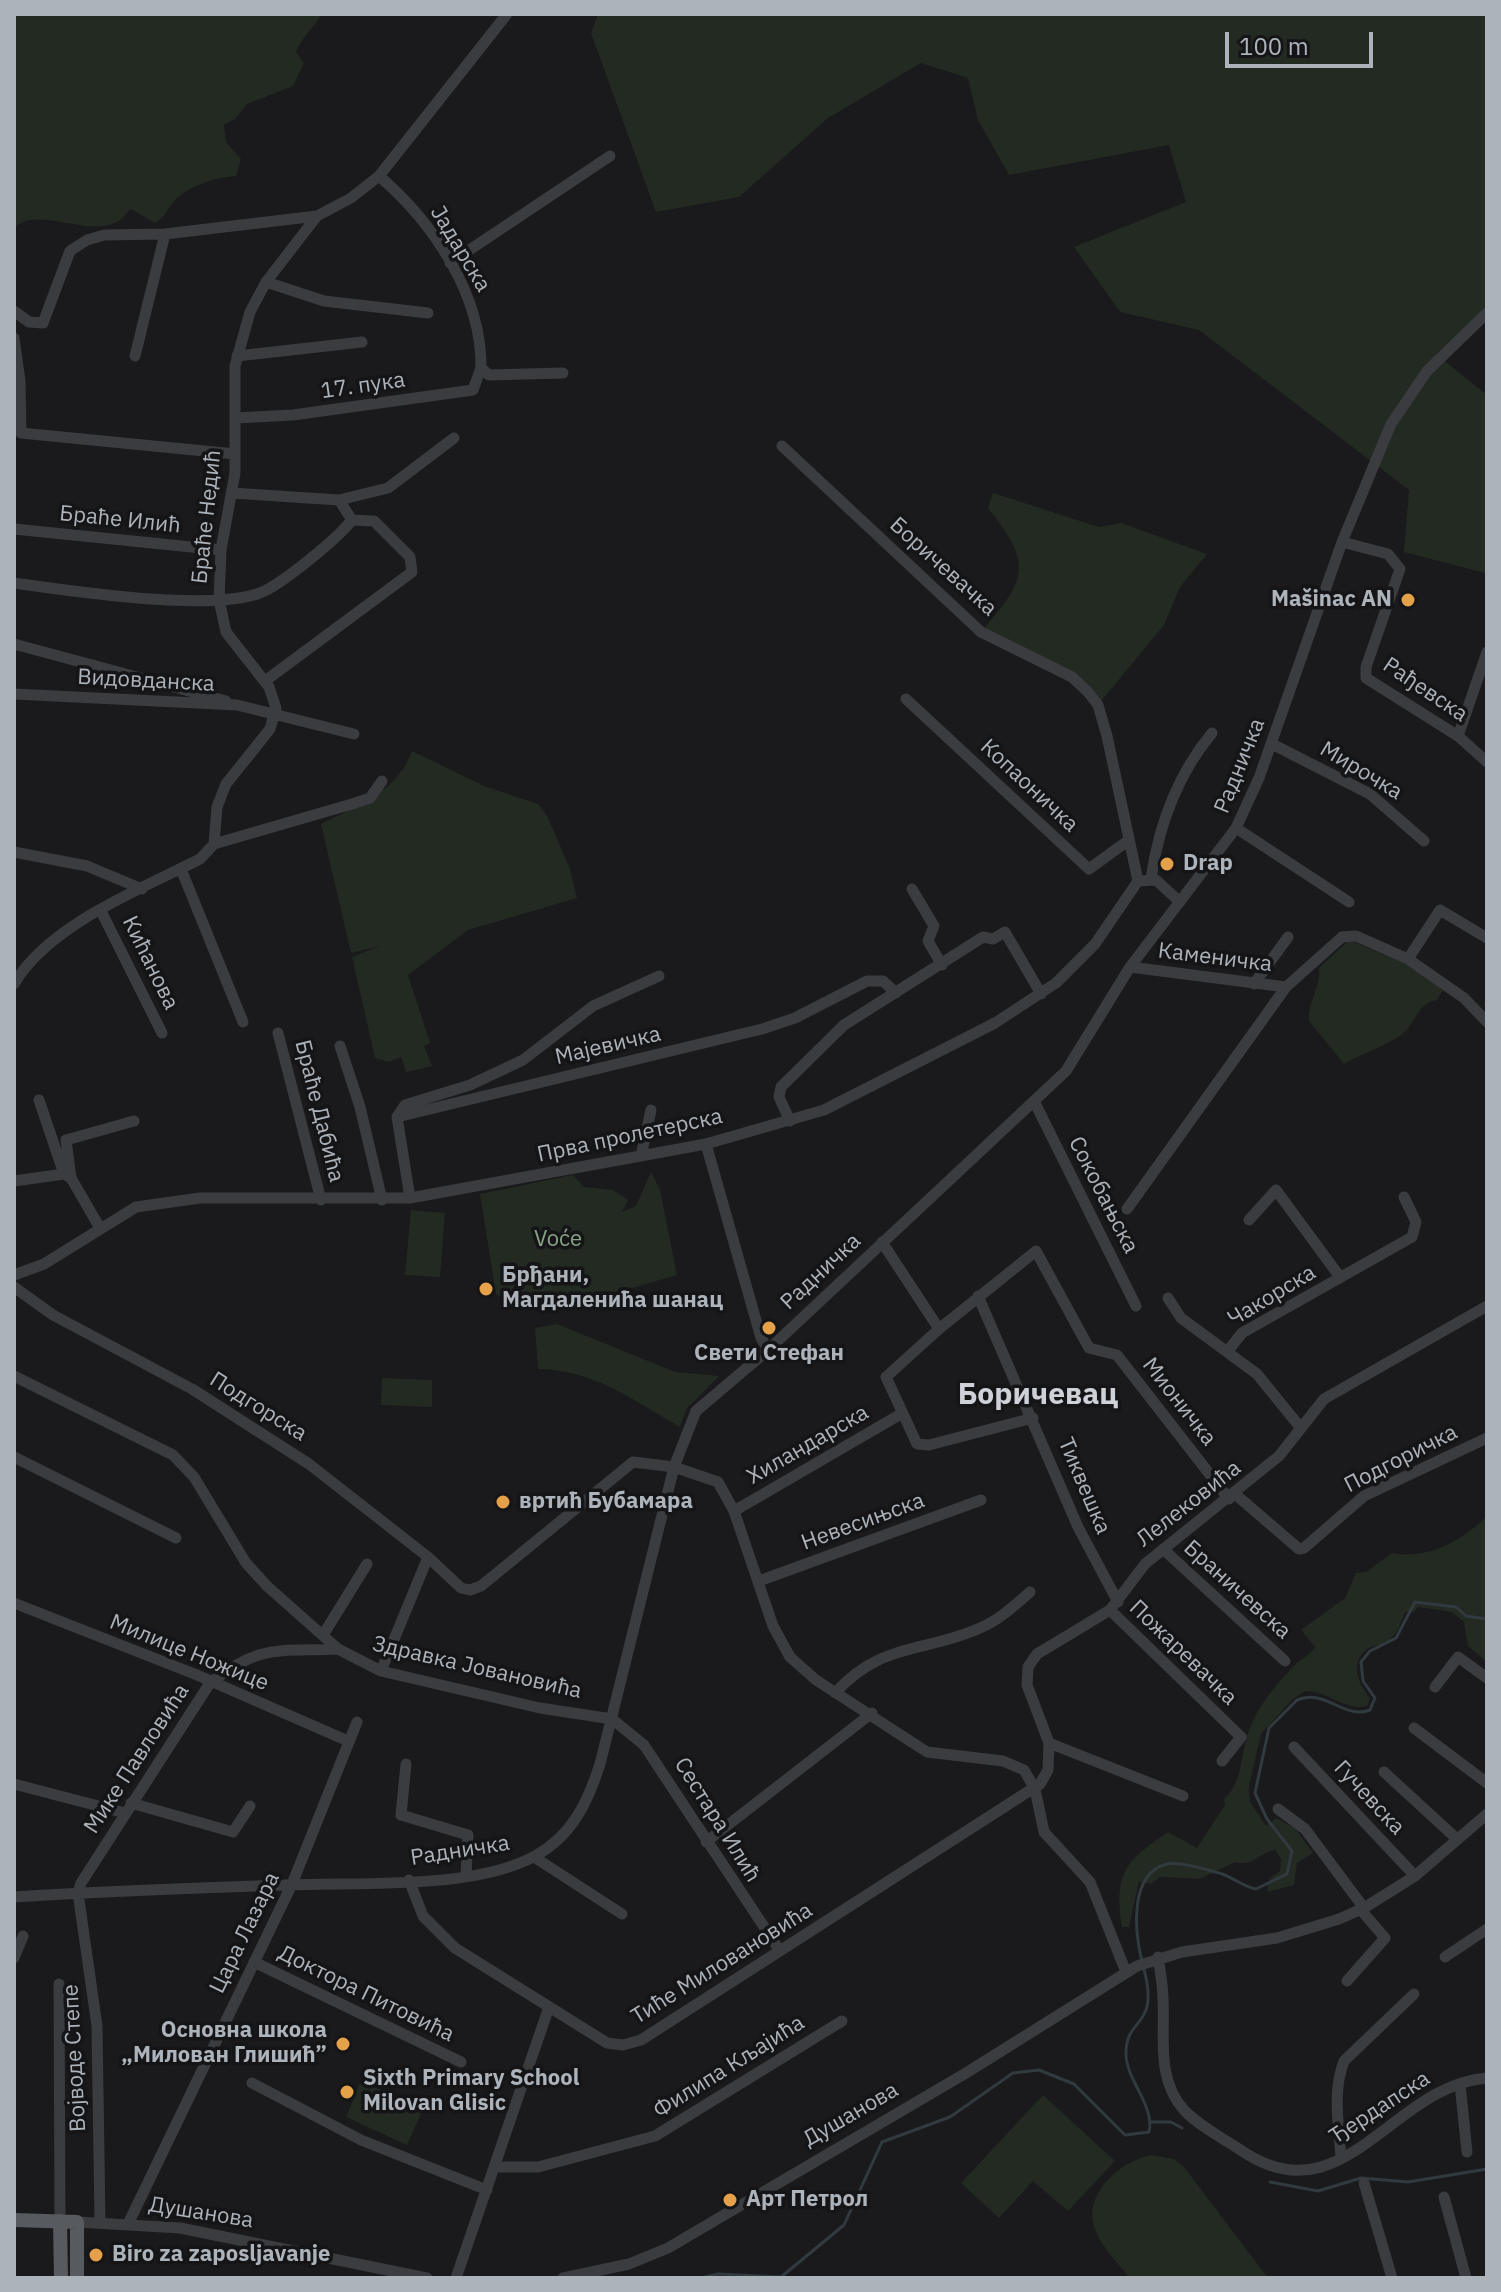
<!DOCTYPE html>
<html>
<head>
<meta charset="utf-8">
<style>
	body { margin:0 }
	#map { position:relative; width:1501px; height:2292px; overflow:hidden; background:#1a1a1c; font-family:"IBM Plex Sans",sans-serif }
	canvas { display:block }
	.frame { position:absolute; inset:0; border:16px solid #adb3ba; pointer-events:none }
	.scale { position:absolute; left:1225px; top:32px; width:148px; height:36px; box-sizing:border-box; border:4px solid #adb3ba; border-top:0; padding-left:10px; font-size:24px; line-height:28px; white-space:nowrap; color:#adb3ba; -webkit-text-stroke:6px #151517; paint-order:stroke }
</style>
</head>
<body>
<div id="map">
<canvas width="1501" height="2292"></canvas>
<div class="frame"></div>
<div class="scale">100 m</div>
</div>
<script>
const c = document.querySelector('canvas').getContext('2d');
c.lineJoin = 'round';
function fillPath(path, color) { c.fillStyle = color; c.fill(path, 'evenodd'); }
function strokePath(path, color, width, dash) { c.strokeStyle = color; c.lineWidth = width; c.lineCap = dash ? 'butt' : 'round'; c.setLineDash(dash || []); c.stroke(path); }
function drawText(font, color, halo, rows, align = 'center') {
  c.font = font + ' "IBM Plex Sans",sans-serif'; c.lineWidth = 7; c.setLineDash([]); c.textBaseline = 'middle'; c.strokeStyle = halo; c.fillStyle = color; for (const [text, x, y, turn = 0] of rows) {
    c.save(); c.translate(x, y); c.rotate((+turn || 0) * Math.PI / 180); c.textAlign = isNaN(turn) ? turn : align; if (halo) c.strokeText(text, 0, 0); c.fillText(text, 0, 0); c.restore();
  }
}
fillPath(new Path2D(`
	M14,14H322C313,28 302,37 296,52L304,63L293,86L247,104L235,119L224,125L226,142L241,159L236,176C214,178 193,184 176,199C168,207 166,216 155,223L131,209C127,212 122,220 117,222C88,238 33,204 14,229Z
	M598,14H1487V307L1436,354L1487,395L1485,573L1404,552L1409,490L1199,330L1120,312L1074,247L1186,202L1169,145L1009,175L978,120L968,78L921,63L828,118L739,197L656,212L591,33Z
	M993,493L1099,527L1121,523L1207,554L1180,587L1164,625L1098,705L1088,692L981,632C1026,580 1034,565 988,508Z
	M412,751L484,786L538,804L547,816L569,866L577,898L468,930L408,975L430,1043L424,1046L432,1066L406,1072L401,1057L389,1062L375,1058L352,957L380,946L351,953L321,824C359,805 397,792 412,751Z
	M1349,940L1413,967L1443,990L1437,1000C1416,1003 1417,1024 1401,1035C1384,1047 1363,1053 1344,1064L1309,1021C1307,1003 1321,988 1319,968Z
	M651,1172L660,1190L677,1275L584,1302L548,1298L514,1305L496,1294L480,1194L573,1175L584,1187L613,1190L628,1200L622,1212L636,1206Z
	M411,1210L445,1213L440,1277L405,1275Z
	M557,1324L675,1372L719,1376L687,1408L680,1427C632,1400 595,1370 538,1369L535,1328Z
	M382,1378L432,1380V1407L381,1405Z
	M1487,1516V1662L1468,1646L1464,1622L1452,1612L1418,1607L1414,1612H1405C1401,1622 1398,1633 1389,1640C1382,1646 1371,1645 1365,1651C1349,1664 1360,1686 1370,1698L1368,1705C1350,1714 1326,1690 1305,1691L1293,1699L1261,1734L1249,1786L1250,1802L1266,1826L1276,1818L1295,1828L1313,1853L1297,1863L1294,1885L1267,1892L1269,1879L1280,1871L1281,1859L1275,1850C1258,1853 1254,1867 1235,1862L1200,1879L1160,1877L1151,1884L1139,1881L1129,1927H1122C1114,1873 1125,1861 1168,1832L1197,1848L1225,1805L1224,1799C1244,1782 1240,1752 1249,1730C1257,1707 1276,1685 1292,1668C1299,1659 1309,1657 1315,1647L1301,1630L1345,1598L1356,1573L1366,1572L1392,1553C1428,1560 1463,1540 1487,1516Z
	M361,2081L423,2109L407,2145L346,2117Z
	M1043,2095L1115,2161L1068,2211L1033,2181L999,2218L961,2183Z
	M1152,2155L1174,2159L1184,2167L1268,2278H1130C1118,2263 1099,2245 1094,2226C1084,2192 1122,2160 1152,2155Z`), '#222a22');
strokePath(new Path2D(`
	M1142,1962C1135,1933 1128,1874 1167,1864C1181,1861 1209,1870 1222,1874C1234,1878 1244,1887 1256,1889L1287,1874L1292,1851L1267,1819L1255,1793L1269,1728L1297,1700C1325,1688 1344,1720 1370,1710L1375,1698L1363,1681L1361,1662L1370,1651L1396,1638L1415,1602L1456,1607L1466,1616L1487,1619
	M1151,2122H1171L1182,2128
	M1270,2182L1318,2191L1361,2178L1408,2182L1487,2169
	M701,2278L718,2274L781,2277L844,2225L882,2142L950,2117L1013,2073L1039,2070L1074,2084L1125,2135L1149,2132C1155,2106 1127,2081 1126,2055C1125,2015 1160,2030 1144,1969`), '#303a3f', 3);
strokePath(new Path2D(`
	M379,176C433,222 482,295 481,368L489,375L563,373
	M450,263L610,156
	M266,282L324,301L428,313
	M14,311L29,322L43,323L70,251L87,240L104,235L165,234L317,216
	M14,338L20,381L21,433L235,454
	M135,356L165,234
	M237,356L362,342
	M235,418L293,415L473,390L481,368
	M782,446L981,632L1072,677L1088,692L1098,705L1107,736L1138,881
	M232,493L339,500L352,520
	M339,500L388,488L454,438
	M14,529L221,550
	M1342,542L1388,554L1400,569L1366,667V678L1458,736L1487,762
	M14,583C73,591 207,612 260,593C281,585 337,539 352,520L374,521L410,557L412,572L265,681
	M14,644L226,701
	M14,694L237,705L354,734
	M906,699L1089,869L1129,840
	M1458,736L1487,652
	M1272,744L1370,794L1424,841
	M1236,828L1349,902
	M214,844L352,804L370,798L382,781
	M14,852L87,866L142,889
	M181,869L243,1022
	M1151,878C1159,825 1178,774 1212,733
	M912,889L934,926L928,941L942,965
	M101,911L162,1033
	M1408,959L1440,910L1487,938
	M1130,967L1286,987
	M14,984C48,925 141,889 200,859L214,844L217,807L226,784L270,729L276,708L269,687L226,632L219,600L221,550L235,473V366L250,312L266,282L317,216L351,198L379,176L507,14
	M1254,984L1288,937
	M278,1033L321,1200
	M340,1046L360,1107L382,1200
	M39,1100L64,1174L71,1178L100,1228
	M1035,1103L1136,1306
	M397,1117L405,1105L470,1085L523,1060L593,1006L659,976
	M790,1121L779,1097L781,1087L844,1025L983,937L993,939L1005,932L1041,994
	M706,1144L761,1338L768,1350
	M641,1156L651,1110
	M71,1178L66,1140L134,1121
	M14,1181L64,1174
	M410,1198L397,1117L762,1029L795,1018L867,981H883L896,993
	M1127,1209L1286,987L1342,937L1356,936L1408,959L1464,998L1487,1022
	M1249,1220L1276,1190L1340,1277
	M882,1242L939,1329L1036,1251L1089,1348L1117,1355L1229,1499
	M14,1275L44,1264L136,1207L200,1198H410L706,1144L824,1110L995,1023L1056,983L1095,944L1138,881L1156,880L1180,902
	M14,1287L53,1315L192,1389L309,1464L428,1557L461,1588L470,1590L481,1586L633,1462L674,1467L718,1482L734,1511L773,1626L790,1657L816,1680L927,1752L1003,1761L1024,1770L1035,1789L1044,1832L1090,1882L1126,1972
	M978,1296L1078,1527L1118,1602
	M1168,1298L1181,1318L1257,1374L1300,1427
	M939,1329L886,1377L917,1444L929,1445L1033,1418
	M1227,1352L1242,1333L1412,1237L1416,1222L1404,1197
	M14,1376L173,1455L194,1477L246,1563L267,1586L338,1649L381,1671L540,1708L612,1719L644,1745L780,1951
	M14,1457L176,1538
	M1235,1494L1299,1549L1304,1548L1364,1496L1487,1438
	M734,1511L901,1414
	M1163,1549L1285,1661
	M759,1581L981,1500
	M14,1603L197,1675L348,1741
	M1110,1610L1241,1737L1222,1761
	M323,1635L367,1564
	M381,1671L428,1557
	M1435,1687L1458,1657L1487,1678
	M835,1693C882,1641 925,1653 980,1628C999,1620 1014,1606 1030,1592
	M1414,1728L1487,1783
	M1049,1743L1183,1796
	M1294,1747L1415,1876
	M406,1764L401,1815L468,1835L466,1875
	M1384,1772L1457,1839
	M14,1784L125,1813
	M131,1803L233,1832L250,1806
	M1278,1809L1305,1829L1364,1908
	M706,1842L872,1713
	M534,1857L622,1914
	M409,1880L423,1916L455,1948L607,2043L623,2045L641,2040L1040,1784L1048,1770L1049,1743L1027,1685L1028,1667L1037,1654L1110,1610L1145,1564L1279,1456L1324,1399L1487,1306
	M14,1897C105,1891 197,1888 288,1885C359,1882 473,1890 535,1856C572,1836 588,1802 600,1764L674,1467L696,1411L768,1350L1066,1071L1130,967L1236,828L1259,778L1342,542L1391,424L1427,371L1487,313
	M1158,1957C1160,1971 1163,1985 1163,1999C1165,2037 1156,2079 1184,2110C1199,2126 1221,2137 1239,2149C1343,2222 1391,2085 1487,2078
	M1445,1957L1487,1929
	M14,1958L23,1936
	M254,1962L461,2062
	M1347,1981L1385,1938L1361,1910
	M59,1984L60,2221
	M252,2083L361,2140L487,2190
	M1460,2084L1467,2152
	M1341,2158C1339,2126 1332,2092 1344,2061L1414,1994
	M495,2167H538L655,2136L842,2021
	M1364,2183L1392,2278
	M1444,2197L1466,2278
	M77,2222L180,2228L427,2278
	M100,2222L97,2026L78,1893L81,1883L210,1683C262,1643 277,1652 338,1649
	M128,2224L292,1884L357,1722
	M456,2278L549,2007
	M563,2278L629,2264L668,2248L966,2073L1137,1966L1182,1952L1277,1938L1339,1919L1364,1908L1415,1876L1487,1814`), '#3b3c40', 11);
strokePath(new Path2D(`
	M14,2220L77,2222V2278
	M60,2221L61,2278`), '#575a5f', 14);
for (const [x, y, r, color] of [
	[1408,600,8,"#e5a149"],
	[1167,864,8,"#e5a149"],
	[486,1289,8,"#e5a149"],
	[769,1328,8,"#e5a149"],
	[503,1502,8,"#e5a149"],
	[343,2044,8,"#e5a149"],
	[347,2092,8,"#e5a149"],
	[730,2200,8,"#e5a149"],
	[96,2255,8,"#e5a149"]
]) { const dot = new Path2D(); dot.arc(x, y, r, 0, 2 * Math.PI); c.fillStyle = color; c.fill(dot); strokePath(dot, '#151517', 3); }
drawText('22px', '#adb3ba', '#151517', [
	["Јадарска",460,249,59],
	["17. пука",363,386,-8],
	["Браће Недић",207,517,-84],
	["Браће Илић",120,520,6],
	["Боричевачка",943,567,42],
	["Видовданска",146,681,3],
	["Рађевска",1425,690,34],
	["Радничка",1240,766,-68],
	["Мирочка",1361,771,31],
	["Копаоничка",1029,786,43],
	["Каменичка",1215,958,7],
	["Кићанова",150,963,64],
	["Мајевичка",608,1046,-13],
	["Браће Дабића",319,1111,76],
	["Прва пролетерска",630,1136,-12],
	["Сокобањска",1103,1195,63],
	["Радничка",821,1272,-43],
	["Чакорска",1272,1296,-31],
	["Мионичка",1179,1402,52],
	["Подгорска",258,1407,32],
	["Хиландарска",808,1445,-30],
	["Подгоричка",1401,1459,-27],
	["Тиквешка",1084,1486,67],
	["Лелековића",1189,1504,-38],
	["Невесињска",863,1522,-20],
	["Браничевска",1237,1590,42],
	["Милице Ножице",189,1653,22],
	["Пожаревачка",1183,1653,44],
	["Здравка Јовановића",477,1668,13],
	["Мике Павловића",137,1759,-57],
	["Гучевска",1369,1798,47],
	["Сестара Илић",717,1820,58],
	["Радничка",460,1851,-9],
	["Цара Лазара",245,1933,-64],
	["Тиће Миловановића",722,1964,-32],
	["Доктора Питовића",366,1994,26],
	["Војводе Степе",75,2058,-93],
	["Филипа Кљајића",729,2067,-32],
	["Ђердапска",1380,2108,-33],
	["Душанова",851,2115,-30],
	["Душанова",201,2213,9]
]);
drawText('bold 22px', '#adb3ba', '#151517', [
	["Mašinac AN",1392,600,"right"],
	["Drap",1183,864],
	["Брђани,",502,1276],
	["Магдаленића шанац",502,1301],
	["Свети Стефан",769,1354,"center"],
	["вртић Бубамара",519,1502],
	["Основна школа",327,2031,"right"],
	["„Милован Глишић”",327,2056,"right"],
	["Sixth Primary School",363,2079],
	["Milovan Glisic",363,2104],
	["Арт Петрол",746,2200],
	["Biro za zaposljavanje",112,2255]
], 'left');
drawText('22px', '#87a486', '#151517', [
	["Voće",558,1240]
]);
drawText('bold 30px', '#ced1d7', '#151517', [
	["Боричевац",1038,1395]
]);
</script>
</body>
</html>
